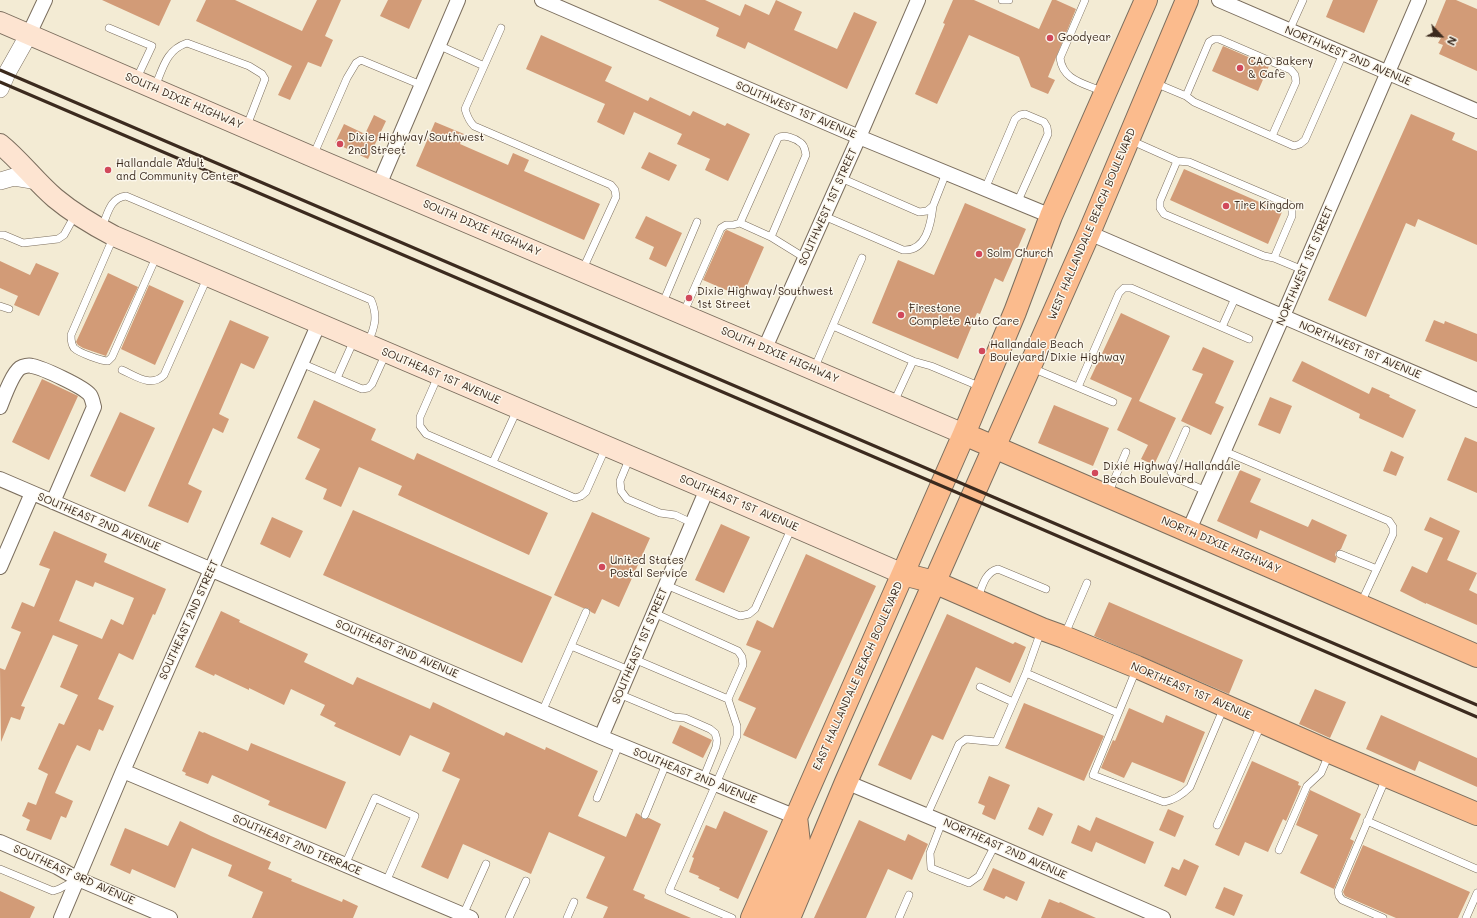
<!DOCTYPE html>
<html>
<head>
<meta charset="utf-8">
<style>
	body { margin:0 }
	#map { position:relative; width:1477px; height:918px; overflow:hidden; background:#f3ebd4; font-family:Mali,sans-serif }
	canvas { display:block }
	.north { position:absolute; left:1421px; top:16px; width:40px; height:40px; -webkit-text-stroke:3px #fbf7ec; paint-order:stroke; rotate:115deg; font-size:11px; font-weight:700; line-height:16px; text-align:center; color:#3b2a1e }
	.north::after { content:''; display:block; margin:auto; width:14px; height:18px; background:#3b2a1e; clip-path:polygon(50% 0,100% 100%,50% 72%,0 100%) }
</style>
</head>
<body>
<div id="map">
<canvas width="1477" height="918"></canvas>
<div class="north">N</div>
</div>
<script>
const c = document.querySelector('canvas').getContext('2d');
c.lineJoin = 'round';
function fillPath(path, color) { c.fillStyle = color; c.fill(path, 'evenodd'); }
function strokePath(path, color, width, dash) { c.strokeStyle = color; c.lineWidth = width; c.lineCap = dash ? 'butt' : 'round'; c.setLineDash(dash || []); c.stroke(path); }
function drawText(font, color, halo, rows, align = 'center') {
  c.font = font + ' Mali,sans-serif'; c.lineWidth = 3; c.setLineDash([]); c.textBaseline = 'middle'; c.strokeStyle = halo; c.fillStyle = color; for (const [text, x, y, turn = 0] of rows) {
    c.save(); c.translate(x, y); c.rotate((+turn || 0) * Math.PI / 180); c.textAlign = isNaN(turn) ? turn : align; if (halo) c.strokeText(text, 0, 0); c.fillText(text, 0, 0); c.restore();
  }
}
fillPath(new Path2D(`
	M102,0H171L159,26Z
	M206,0H235L302,31L317,0H341L325,36L333,40L321,67L308,62L290,100L278,95L292,66L196,21Z
	M388,0H422L409,29L380,16Z
	M658,0H705L740,16L745,4L769,15L776,0L802,12L794,30L837,49L854,12L877,22L847,89L748,42L745,49L716,36L719,28Z
	M953,0H974L1039,29L1052,0H1056L1076,9L1048,77L1055,80L1048,94L1031,87L1019,57L969,35L937,104L915,94L945,24L943,23Z
	M1333,0H1378L1364,33L1326,17Z
	M1446,0H1456L1477,9V71L1439,54L1443,45L1438,43L1441,38L1432,34Z
	M541,35L612,67L605,81L648,101L650,97L690,116L693,111L725,126L727,123L750,134L728,181L705,170L710,159L677,144L682,134L634,112L624,135L597,122L605,104L526,69Z
	M1223,46L1269,66L1258,91L1212,71Z
	M1411,114L1455,133L1452,140L1477,151V245L1418,219L1415,227L1406,223L1366,317L1328,300Z
	M374,115L386,121L368,159L335,143L344,124L365,134Z
	M435,122L464,134L460,144L508,165L513,153L529,160L524,171L600,204L584,240L416,166Z
	M649,152L677,165L669,181L641,168Z
	M1184,169L1282,212L1268,244L1170,200Z
	M965,203L1026,229L1003,282L995,278L980,314L977,313L958,359L872,323L898,260L934,275Z
	M646,216L682,233L666,267L649,259L654,247L635,238Z
	M727,230L764,247L742,297L703,280L725,231Z
	M0,261L30,275L36,263L59,273L39,316L14,305L18,296L0,288Z
	M108,273L138,287L106,356L83,348L78,345L76,342Z
	M149,285L184,301L155,365L121,349Z
	M1121,313L1170,336L1139,401L1176,418L1154,465L1141,459L1148,445L1117,430L1132,398L1090,379Z
	M230,320L269,337L254,369L241,363L219,414L229,419L223,433L213,428L188,484L202,491L188,523L148,506Z
	M1434,320L1444,324L1445,321L1477,334V362L1425,341Z
	M1203,347L1234,361L1215,403L1224,407L1211,435L1181,421L1203,374L1192,370Z
	M1302,361L1369,394L1372,387L1390,395L1389,397L1416,410L1403,438L1359,418L1360,414L1292,381Z
	M42,379L78,396L49,460L12,442Z
	M1270,397L1292,406L1280,434L1258,425Z
	M314,400L376,429L371,440L414,460L417,453L548,513L529,555L398,495L402,486L359,467L341,507L323,499L327,489L305,479L320,449L297,438Z
	M1054,405L1109,428L1093,466L1038,443Z
	M120,412L155,428L125,492L90,476Z
	M1465,437L1477,442V493L1447,480Z
	M1391,451L1404,457L1396,476L1383,471Z
	M1240,470L1261,479L1250,502L1308,527L1312,519L1347,535L1341,549L1336,552L1335,555L1337,558L1335,563L1260,530L1257,539L1217,521Z
	M353,510L552,597L522,663L323,575Z
	M592,512L650,538L619,607L602,599L595,614L591,612L588,608H583L554,595Z
	M272,517L303,531L290,558L260,544Z
	M1430,517L1460,531L1447,560L1477,573L1469,590L1477,594V625L1426,603V604L1400,591L1412,566L1427,573L1443,538L1424,530Z
	M721,524L750,537L724,593L695,580Z
	M54,531L107,554L104,562L166,589L155,615L153,614L133,660L119,653L98,699L114,706L103,731L99,729L90,751L77,745L72,755L55,793L73,801L66,818L61,816L51,840L26,830L30,820L22,816L28,802L36,805L48,774L38,769L59,723L64,725L78,695L60,687L78,645L53,635L21,706L25,707L20,720L11,717L1,742L0,668L5,670L21,632L11,628L22,602L34,607L50,569L39,565ZM76,580L93,587L95,582L134,598L123,625L111,619L102,639L59,621Z
	M806,554L876,586L796,759L743,735L756,708L738,700L761,651L746,645L757,620L773,628Z
	M1109,602L1243,660L1229,694L1094,636Z
	M221,611L240,620L239,622L308,654L304,662L353,685L357,677L430,709L433,702L504,736L506,732L545,750L546,747L598,771L578,816L626,837L636,813L640,815L643,819L649,818L661,824L633,890L645,895L644,898L691,918H603L608,907L586,898L605,857L549,832L531,874L463,844L448,879L421,867L460,779L442,771L450,753L410,735L400,756L334,726L336,723L320,715L325,705L291,689L284,705L249,688V690L215,674L214,676L195,667Z
	M947,614L1013,644L1015,642L1026,647L1010,683L976,667L943,740L932,735L911,780L878,765Z
	M1315,689L1346,702L1330,738L1299,724Z
	M1024,703L1104,736L1084,781L1005,748Z
	M1129,708L1163,723L1166,715L1205,732L1184,783L1132,762L1124,778L1101,768L1113,740L1115,741Z
	M1381,715L1477,758V787L1419,761L1415,771L1366,749Z
	M680,725L712,740L703,758L672,743Z
	M199,731L203,733L204,732L248,751L251,743L346,782L326,829L268,805L270,801L212,775L208,784L185,775L186,773L182,771Z
	M1252,761L1299,782L1298,785L1301,786L1286,821L1283,819L1268,852L1245,842L1239,856L1215,845Z
	M989,776L1010,785L995,820L982,814L985,806L978,803Z
	M1310,790L1361,814L1350,839L1354,841L1334,889L1300,873L1318,835L1296,825Z
	M1038,807L1053,814L1043,836L1028,829Z
	M1168,809L1184,816L1175,837L1159,830Z
	M724,811L768,831L738,899L719,890L720,888L698,878L699,876L689,872L694,858L692,857L706,825L716,829Z
	M1096,817L1154,842L1145,864L1096,842L1092,852L1071,843L1078,825L1090,831Z
	M859,820L905,841L908,834L928,844L912,880L888,869L866,918H814Z
	M180,821L211,836L271,862L268,869L292,879L291,881L342,902L343,899L358,906L353,918H252L263,892L228,876L232,865L192,848L175,888L132,869L130,874L110,865L125,828L168,846Z
	M1363,845L1470,892L1458,918H1396L1345,896L1343,892Z
	M1184,859L1199,866L1186,896L1164,886L1172,867L1179,870Z
	M993,868L1025,882L1017,901L1006,896L1004,899L983,890Z
	M1224,887L1243,895L1234,916L1215,908Z
	M0,891L35,907L30,918H0Z
	M1049,899L1059,903L1060,902L1096,918H1041Z`), '#d29b77');
const service = new Path2D(`
	M1002,0H1009
	M1085,0L1060,58C1063,81 1084,83 1103,92
	M109,28L152,46L136,80
	M501,28L465,109C467,116 469,121 474,126L611,185L615,190L616,197L582,271
	M1289,31L1303,0
	M438,45L484,66
	M1155,83L1186,96L1194,102L1294,146L1300,144L1305,140L1343,54
	M155,87C163,68 166,50 187,43L249,66L262,74L265,79L246,128
	M1186,96L1209,42L1214,39H1219L1291,70L1295,75L1296,82L1272,136
	M1130,140L1177,161L1160,201V208L1164,214L1264,256L1274,258L1303,270
	M313,156L347,78L356,63L361,60L421,85
	M1177,161L1189,162L1290,205L1292,210V216L1274,258
	M841,178L919,212L927,211L933,206L946,173
	M985,189L1015,119L1020,115L1025,114L1044,122L1047,127L1048,134L1017,203
	M824,216L903,250C926,252 931,224 933,206
	M102,227C108,213 110,198 126,196L371,300C378,316 375,327 368,342
	M0,235H4L23,243L58,239L64,235L75,215
	M771,237L740,223L778,138C784,134 795,138 801,143C805,146 805,151 806,155L771,237L805,258
	M113,238L71,335C71,340 71,344 74,348C79,353 102,361 108,361L112,357L157,255
	M662,305L697,222
	M0,306L9,309
	M683,314L721,228L726,225H733L740,223
	M833,326L913,361L931,366L981,387
	M1222,327L1236,296
	M301,363L362,389L368,388L372,384L386,353
	M1032,368L1113,402
	M814,369L862,258
	M122,370C136,376 151,388 164,375L208,276
	M438,376L420,417V426L426,434L575,498L581,496L586,492L606,447
	M337,378L354,340
	M1078,387L1119,293L1124,288H1131L1249,339
	M894,402L913,361
	M1186,430L1170,466L1171,472L1174,477L1206,491
	M1224,451L1389,521L1393,527V534L1361,603
	M630,457L620,481L621,491L627,499L660,513L675,515L692,523
	M493,462L517,410
	M1108,494L1126,452
	M1340,554L1377,569
	M666,585L740,616L749,614L755,609L792,527
	M978,598C982,587 985,572 998,569L1046,589
	M1065,634L1087,583
	M571,646L586,612
	M634,659L728,699L743,665L742,657L738,651L654,613
	M1136,670L1093,775L1164,802C1175,800 1182,795 1190,787L1224,707
	M1026,673L1118,713
	M980,687L1013,702
	M619,694L674,717L685,718L710,729L715,733L717,740L716,747L703,779
	M728,699L737,726V736L669,891L732,918
	M542,712L571,646L629,670
	M597,798L619,745
	M645,815L666,764
	M927,815L959,744L966,739L996,742L1026,673L1041,631
	M1367,821L1477,869
	M942,822L930,853L931,868L969,883L979,876L995,845
	M1217,825L1261,725
	M1279,850L1307,786L1321,773L1329,754
	M345,865L375,798L415,816L386,882
	M0,869L53,891L59,889L74,881
	M463,915L486,864
	M509,918L526,881
	M567,918L574,902
	M899,918L909,895
	M1383,918L1342,900L1339,896L1338,891L1386,778
	M1466,918L1477,893`);
const minor = new Path2D(`
	M542,0L859,137L1051,216
	M1219,0L1477,111
	M29,34L45,0
	M379,185L458,0
	M1089,233L1477,400
	M765,348L859,137L918,0
	M0,407C4,397 12,374 20,368C23,366 29,365 32,366C43,368 84,387 90,395C92,398 93,403 94,407L53,502
	M0,479L601,737L796,817
	M1189,530L1283,316L1419,0
	M0,567L32,493
	M601,737L707,489
	M123,771L471,918
	M846,782L942,822L1163,918
	M0,842L57,867L78,879L170,918
	M61,918L123,771L319,323`);
const tertiary = new Path2D(`
	M0,89L7,73L29,34
	M0,181L14,177L38,181`);
const secondary = new Path2D(`
	M0,22L313,157L964,434
	M0,144C20,160 35,181 55,198C73,213 93,225 114,236L707,489L903,574`);
const primary = new Path2D(`
	M964,434L1477,656
	M903,574L934,582L1042,629L1064,637L1137,667L1330,752L1477,814
	M752,918L964,434L1015,312L1051,216L1146,0
	M773,918L800,851L796,817
	M789,918L846,782L1089,233L1187,0`);
strokePath(service, '#7b6e5e', 8);
strokePath(minor, '#7b6e5e', 16);
strokePath(tertiary, '#7b6e5e', 18);
strokePath(secondary, '#7b6e5e', 22);
strokePath(primary, '#7b6e5e', 24);
strokePath(service, '#fff', 7);
strokePath(minor, '#fff', 14);
strokePath(tertiary, '#fff', 17);
strokePath(secondary, '#fde4d1', 20);
strokePath(primary, '#fbbb8d', 22);
strokePath(new Path2D(`
	M0,70L1477,705
	M0,82L972,499L1477,717`), '#3b2a1e', 3);
for (const [x, y, r, color] of [
	[1050,38,4,"#d1495b"],
	[1240,68,4,"#d1495b"],
	[340,144,4,"#d1495b"],
	[108,170,4,"#d1495b"],
	[1226,206,4,"#d1495b"],
	[979,254,4,"#d1495b"],
	[689,298,4,"#d1495b"],
	[901,315,4,"#d1495b"],
	[982,351,4,"#d1495b"],
	[1095,473,4,"#d1495b"],
	[602,567,4,"#d1495b"]
]) { const dot = new Path2D(); dot.arc(x, y, r, 0, 2 * Math.PI); c.fillStyle = color; c.fill(dot); strokePath(dot, '#fbf7ec', 1.5); }
drawText('11px', '#3b2a1e', '#fbf7ec', [
	["Goodyear",1058,38],
	["CAO Bakery",1248,62],
	["& Cafe",1248,75],
	["Dixie Highway/Southwest",348,138],
	["2nd Street",348,151],
	["Hallandale Adult",116,164],
	["and Community Center",116,177],
	["Tire Kingdom",1234,206],
	["Solm Church",987,254],
	["Dixie Highway/Southwest",697,292],
	["1st Street",697,305],
	["Firestone",909,309],
	["Complete Auto Care",909,322],
	["Hallandale Beach",990,345],
	["Boulevard/Dixie Highway",990,358],
	["Dixie Highway/Hallandale",1103,467],
	["Beach Boulevard",1103,480],
	["United States",610,561],
	["Postal Service",610,574]
], 'left');
drawText('11px', '#3b2a1e', '#fbf7ec', [
	["NORTHWEST 2ND AVENUE",1348,56,23],
	["SOUTH DIXIE HIGHWAY",184,101,23],
	["SOUTHWEST 1ST AVENUE",796,110,23],
	["SOUTHWEST 1ST STREET",828,207,-66],
	["WEST HALLANDALE BEACH BOULEVARD",1092,224,-67],
	["SOUTH DIXIE HIGHWAY",482,228,23],
	["NORTHWEST 1ST STREET",1305,266,-67],
	["NORTHWEST 1ST AVENUE",1360,350,23],
	["SOUTH DIXIE HIGHWAY",780,355,23],
	["SOUTHEAST 1ST AVENUE",441,376,23],
	["SOUTHEAST 1ST AVENUE",739,503,23],
	["SOUTHEAST 2ND AVENUE",99,522,23],
	["NORTH DIXIE HIGHWAY",1221,545,23],
	["SOUTHEAST 2ND STREET",189,620,-66],
	["SOUTHEAST 1ST STREET",640,646,-67],
	["SOUTHEAST 2ND AVENUE",397,649,23],
	["EAST HALLANDALE BEACH BOULEVARD",858,676,-66],
	["NORTHEAST 1ST AVENUE",1191,691,23],
	["SOUTHEAST 2ND AVENUE",695,776,22],
	["SOUTHEAST 2ND TERRACE",297,845,23],
	["NORTHEAST 2ND AVENUE",1005,849,24],
	["SOUTHEAST 3RD AVENUE",74,875,24]
]);
</script>
</body>
</html>
